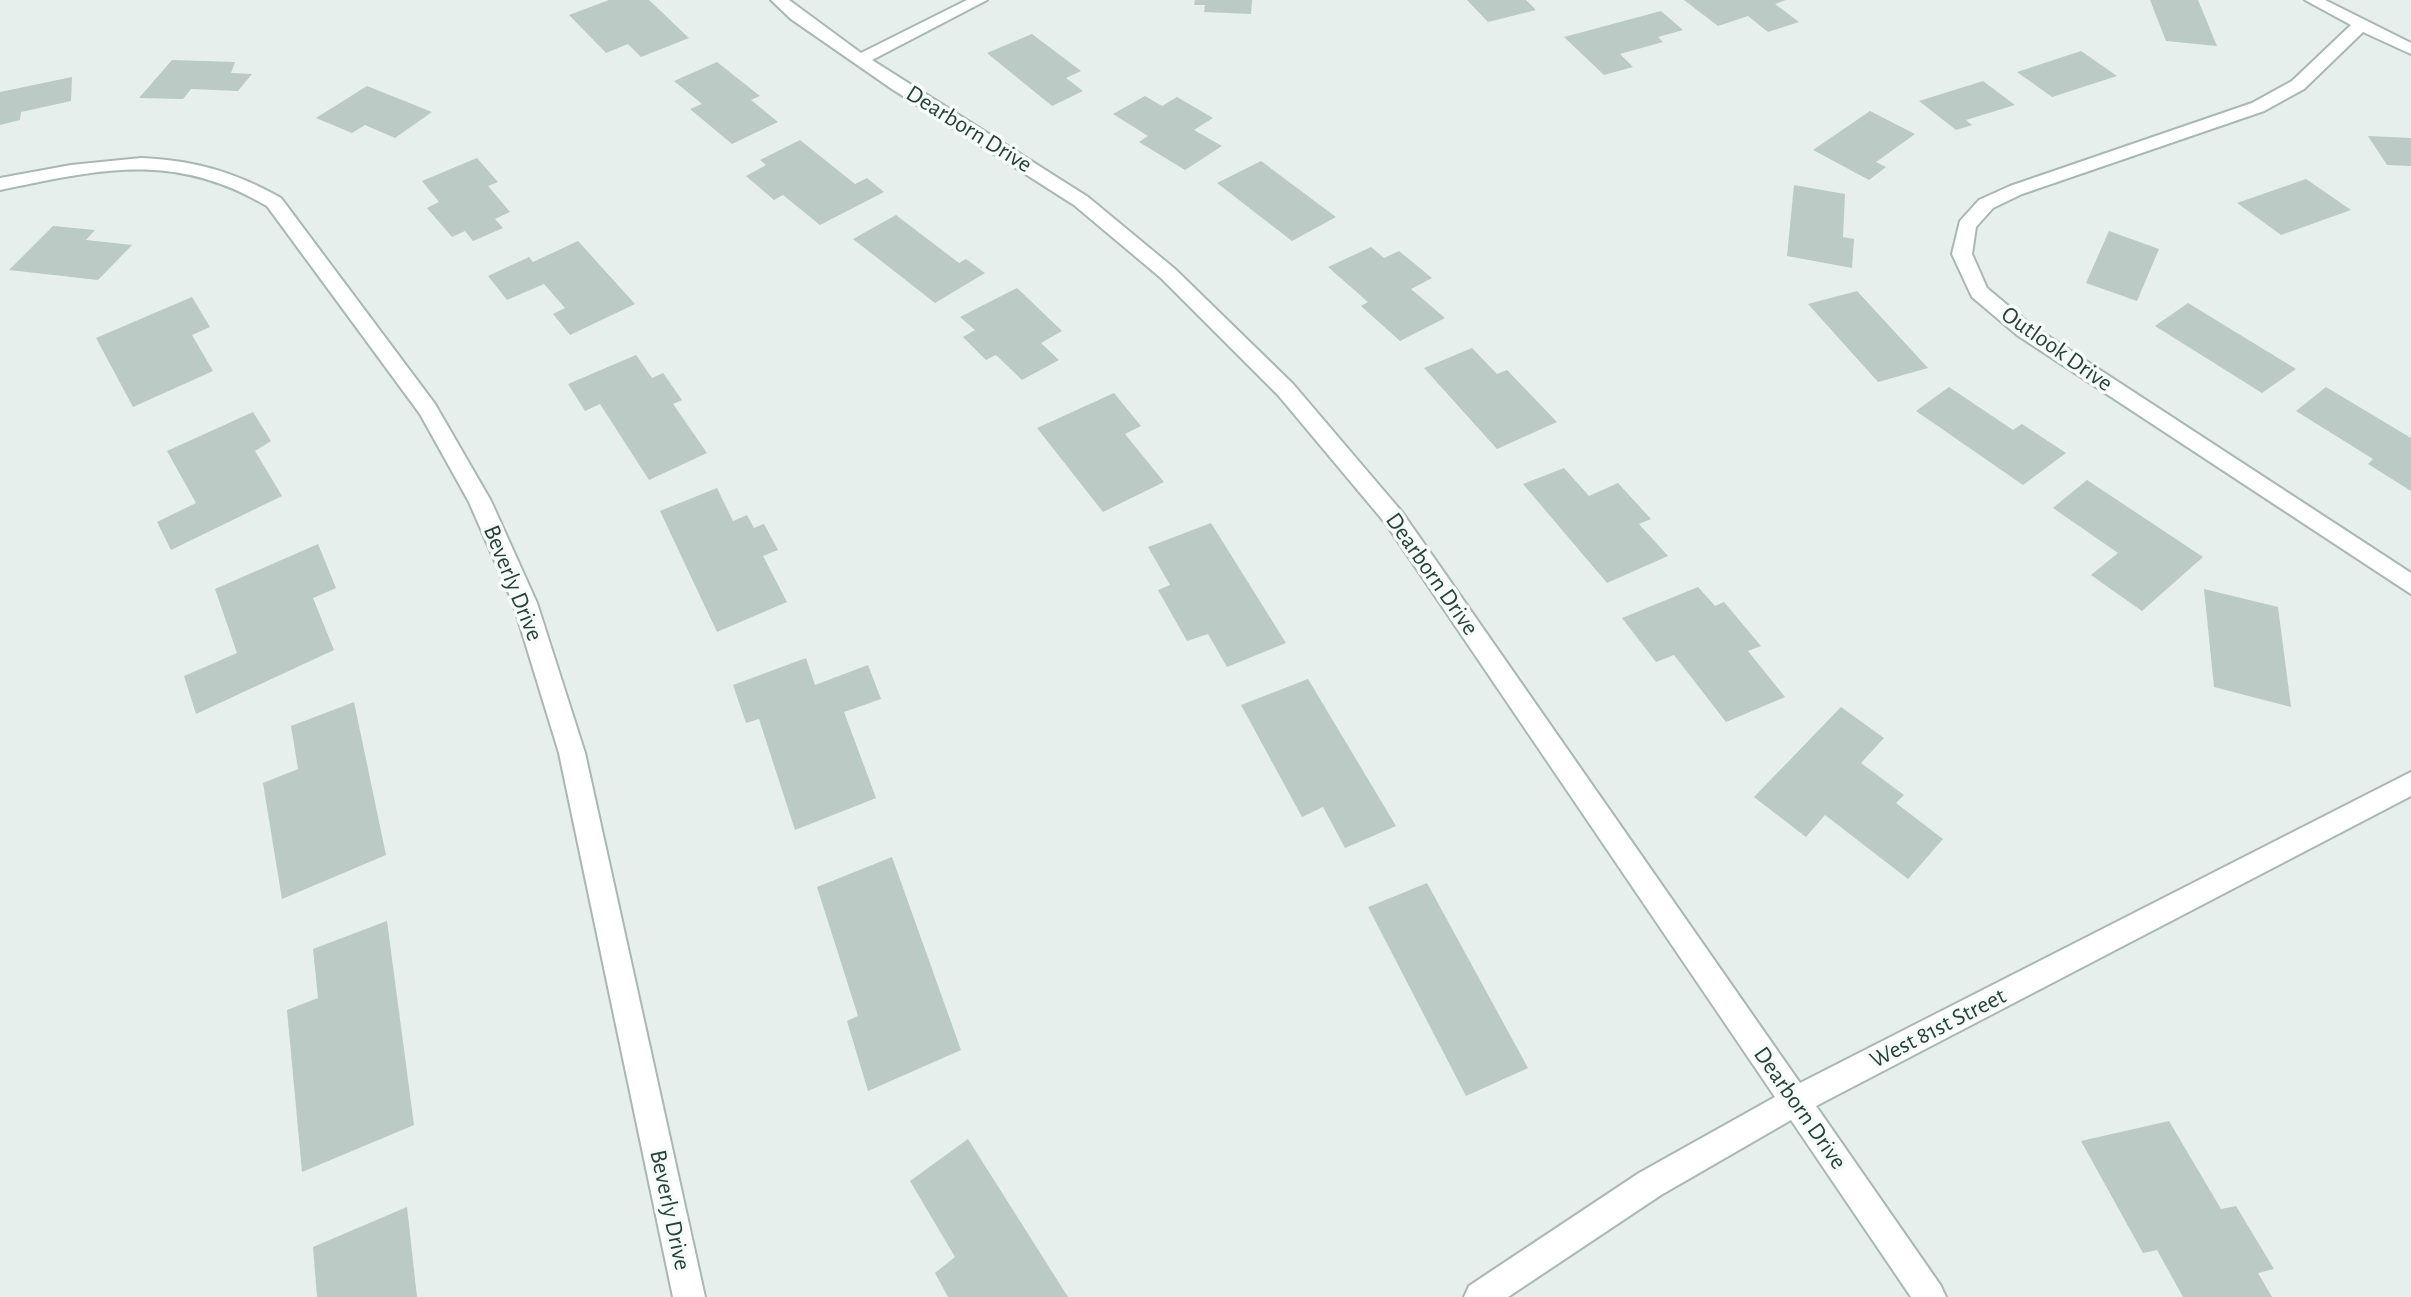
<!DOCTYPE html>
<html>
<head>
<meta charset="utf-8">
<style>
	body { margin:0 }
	canvas { display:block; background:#e6efeb }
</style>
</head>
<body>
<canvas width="2411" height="1297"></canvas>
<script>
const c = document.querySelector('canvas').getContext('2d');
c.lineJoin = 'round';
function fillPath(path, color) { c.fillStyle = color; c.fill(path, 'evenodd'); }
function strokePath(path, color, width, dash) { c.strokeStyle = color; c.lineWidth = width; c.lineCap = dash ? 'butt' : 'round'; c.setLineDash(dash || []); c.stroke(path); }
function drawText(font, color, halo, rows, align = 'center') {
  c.font = font + ' "Alegreya Sans",sans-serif'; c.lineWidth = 7; c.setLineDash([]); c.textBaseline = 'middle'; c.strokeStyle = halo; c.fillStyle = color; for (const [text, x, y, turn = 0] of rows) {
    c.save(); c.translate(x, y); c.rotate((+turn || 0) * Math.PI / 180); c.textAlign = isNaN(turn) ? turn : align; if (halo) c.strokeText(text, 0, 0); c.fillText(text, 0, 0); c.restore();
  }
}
fillPath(new Path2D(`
	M609,0H649L689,38L641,57L628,44L606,53L569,15Z
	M1195,0H1252L1251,14L1204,12L1205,5H1194Z
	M1467,0H1526L1536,10L1488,22Z
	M1684,0H1786L1775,4L1799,22L1768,32L1748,16L1718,26Z
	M2150,0H2198L2217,46L2166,41Z
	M1661,11L1683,30L1658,37L1663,42L1620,54L1633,67L1604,75L1564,37Z
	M1032,34L1081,71L1066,78L1083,91L1052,106L987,53Z
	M2081,51L2117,76L2052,97L2017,72Z
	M172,60L235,62L231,73L252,74L238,91L191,89L183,99L139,98Z
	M717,62L760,96L751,100L778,122L732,144L690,109L702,104L674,81Z
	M72,77L71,101L21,112L20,120L0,125V92Z
	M1983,81L2015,105L1966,120L1972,125L1956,130L1919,101Z
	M367,86L432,112L395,138L365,125L352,133L316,118Z
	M1145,96L1162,106L1177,97L1213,118L1194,130L1222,146L1185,170L1139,142L1148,136L1113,114Z
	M1870,111L1915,134L1876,162L1886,167L1869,180L1813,150Z
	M2368,136L2411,138V166L2387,165Z
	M800,140L855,184L867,178L884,192L820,225L783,195L774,200L746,176L766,165L760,160Z
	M477,158L498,182L488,186L510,212L495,219L503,228L473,241L465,231L452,237L427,208L439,202L422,181Z
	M1261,161L1336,217L1292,241L1217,183Z
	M2306,179L2351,210L2281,235L2237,203Z
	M1794,185L1845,194L1843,237L1854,239L1852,268L1787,256Z
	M896,215L959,263L966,259L985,273L935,303L853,239Z
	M53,226L95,230L86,240L132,245L98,280L9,270Z
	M2109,231L2159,249L2137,301L2086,283Z
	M578,241L635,304L570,335L553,314L565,308L544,284L507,300L488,276L529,257L533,262Z
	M1371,247L1384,258L1399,251L1432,278L1411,289L1445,318L1400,341L1361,306L1368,302L1328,267Z
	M1017,288L1062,331L1041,343L1059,360L1022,380L996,355L986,360L963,337L975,330L960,317Z
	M1857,291L1928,368L1878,382L1808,304Z
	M192,297L210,327L192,335L213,371L133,407L96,338Z
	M2188,303L2296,369L2262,393L2155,326Z
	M1472,348L1497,374L1507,370L1557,422L1497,449L1424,368Z
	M636,355L652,378L663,373L682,400L673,404L707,453L649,480L600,404L585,411L568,384Z
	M1949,387L2013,430L2022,424L2066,453L2023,485L1916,411Z
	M2326,387L2411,438V491L2368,464L2373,459L2296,411Z
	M1114,393L1141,426L1125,434L1164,482L1103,512L1037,428Z
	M253,412L271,441L255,451L282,496L171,550L157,522L196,503L167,451Z
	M1564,468L1589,496L1618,483L1651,519L1639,524L1668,556L1607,583L1523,484Z
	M2087,480L2203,557L2142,611L2091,575L2118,553L2053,508Z
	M717,488L733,521L747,515L754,528L764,524L778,550L763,556L787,602L717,632L660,511Z
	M1211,523L1286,643L1227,667L1208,634L1187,641L1158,590L1170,585L1148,547Z
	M318,544L336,588L313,598L334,650L196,714L184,676L237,653L215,589Z
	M1698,587L1715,606L1724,602L1761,646L1748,651L1785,697L1726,722L1674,655L1656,662L1622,618Z
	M2204,589L2278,607L2291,707L2214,687Z
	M806,658L815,685L868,665L881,699L844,712L876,798L795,830L759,719L746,723L733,685Z
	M1308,679L1396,826L1345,848L1323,807L1302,817L1241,705Z
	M354,702L386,855L282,899L263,783L298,769L291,726Z
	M1841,707L1884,738L1861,763L1904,795L1896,803L1943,839L1908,879L1825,815L1806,837L1754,797Z
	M892,857L961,1050L868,1091L847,1021L858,1016L817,887Z
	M1427,883L1528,1068L1466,1096L1368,907Z
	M387,921L414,1125L302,1172L287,1010L318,998L313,949Z
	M2169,1121L2221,1209L2236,1206L2274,1269L2258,1273L2272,1297H2183L2157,1250L2143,1253L2081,1141Z
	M968,1139L1068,1297H948L935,1273L955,1257L910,1181Z
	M407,1207L417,1297H317L313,1247Z`), '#bbcac4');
const minor = new Path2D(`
	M771,0H789L861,53L967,0H987L872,60L1088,197L1175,269L1293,384L1402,512L1800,1083L2411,772V796L1816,1106L1941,1286L1946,1297H1911L1791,1120L1661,1195L1508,1297H1464L1469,1286L1639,1173L1775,1097L1386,524L1278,395L1161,278L1074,205L892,89L791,19Z
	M2305,0H2325L2411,43V54L2363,32L2304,89L2264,111L2022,194L1993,208L1976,227L1972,254L1987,288L2031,325L2411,573V594L2017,335L1972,297L1952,254L1960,221L1979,200L2010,186L2252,103L2292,81L2351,25Z
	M141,158C193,160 235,172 281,198L435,404L491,501L537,603L585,753L705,1297H673L559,753L513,603L469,502L420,414L267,206C173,151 102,169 0,190V178L71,165Z`);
strokePath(minor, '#a8b8b2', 4);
fillPath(minor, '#fff');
drawText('24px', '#24423a', '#f7fbf9', [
	["Dearborn Drive",969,129,32],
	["Outlook Drive",2057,349,35],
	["Dearborn Drive",1432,574,55],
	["Beverly Drive",513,583,68],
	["West 81st Street",1938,1028,-27],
	["Dearborn Drive",1800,1108,55],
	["Beverly Drive",670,1210,78]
]);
</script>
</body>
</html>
